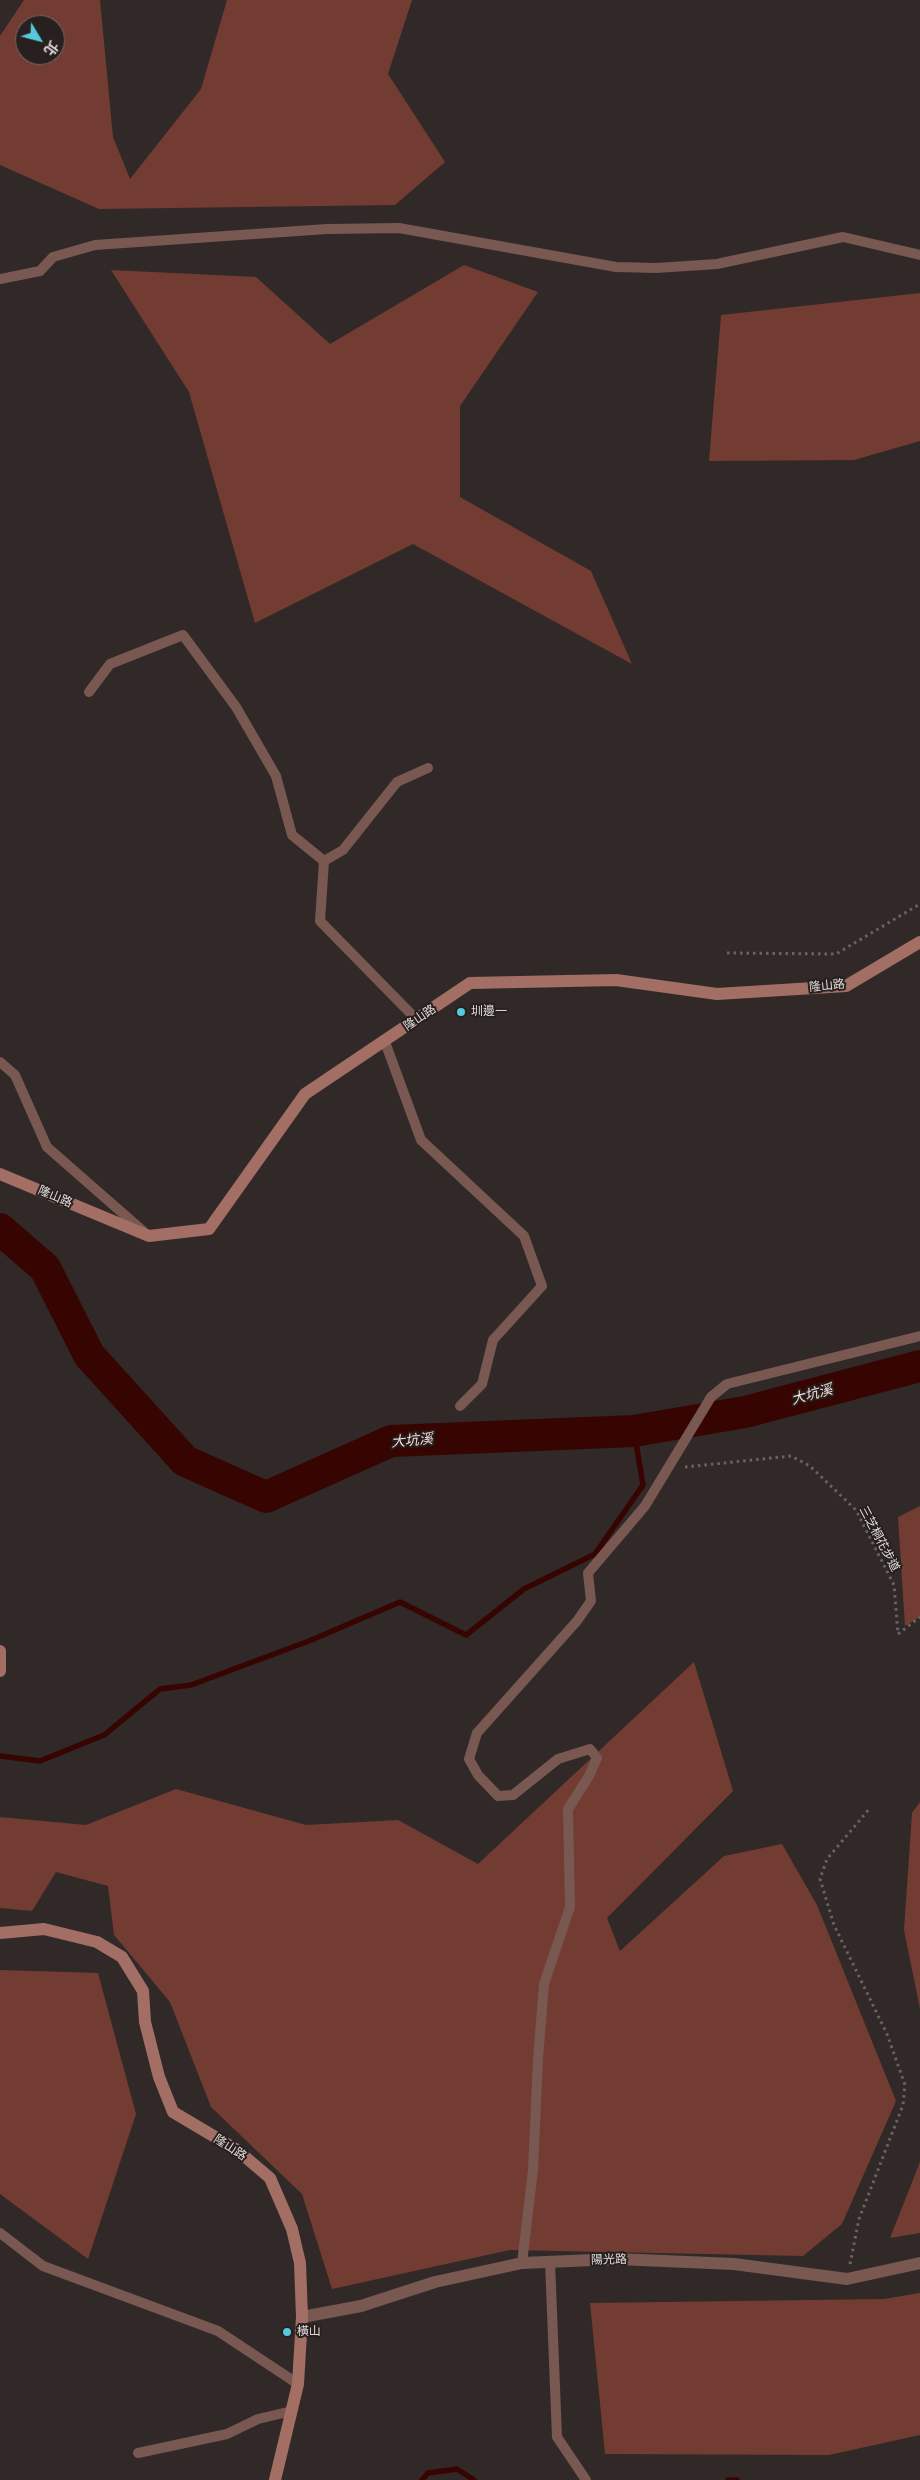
<!DOCTYPE html>
<html>
<head>
<meta charset="utf-8">
<style>
	body { margin:0 }
	#map { position:relative; width:920px; height:2480px; overflow:hidden; background:#312928; font-family:Helvetica,"Noto Sans TC",sans-serif }
	canvas { display:block }
	.north { position:absolute; left:15px; top:15px; width:50px; height:50px; box-sizing:border-box; background:#27201e; border:1px solid #716b69; border-radius:50%; rotate:127deg; font-size:14px; font-weight:700; line-height:20px; text-align:center; color:#e0dbda }
	.north::after { content:''; display:block; margin:auto; width:18px; height:22px; background:#55cadf; clip-path:polygon(50% 0,100% 100%,50% 72%,0 100%) }
</style>
</head>
<body>
<div id="map">
<canvas width="920" height="2480"></canvas>
<div class="north">北</div>
</div>
<script>
const c = document.querySelector('canvas').getContext('2d');
c.lineJoin = 'round';
function fillPath(path, color) { c.fillStyle = color; c.fill(path, 'evenodd'); }
function strokePath(path, color, width, dash) { c.strokeStyle = color; c.lineWidth = width; c.lineCap = dash ? 'butt' : 'round'; c.setLineDash(dash || []); c.stroke(path); }
function drawText(font, color, halo, rows, align = 'center') {
  c.font = font + ' Helvetica,"Noto Sans TC",sans-serif'; c.lineWidth = 4; c.setLineDash([]); c.textBaseline = 'middle'; c.strokeStyle = halo; c.fillStyle = color; for (const [text, x, y, turn = 0] of rows) {
    c.save(); c.translate(x, y); c.rotate((+turn || 0) * Math.PI / 180); c.textAlign = isNaN(turn) ? turn : align; if (halo) c.strokeText(text, 0, 0); c.fillText(text, 0, 0); c.restore();
  }
}
fillPath(new Path2D(`
	M24,0H100L113,137L130,179L201,89L227,0H412L388,74L445,162L395,205L99,209L0,165V36ZM25,25H55V55H25Z
	M464,265L538,292L460,406V497L591,571L632,664L413,544L255,623L189,392L111,270L256,277L330,344Z
	M920,293V441L854,460L709,461L721,315Z
	M920,1506V1617L905,1626L898,1517Z
	M694,1662L733,1791L607,1918L620,1951L724,1856L782,1844L817,1905L896,2101L842,2224L803,2256L510,2250L332,2289L302,2194L211,2107L170,2002L114,1935L108,1886L56,1872L32,1911L0,1908V1817L86,1825L176,1789L306,1825L398,1820L478,1864Z
	M920,1802V2009L904,1930L912,1813Z
	M0,1970L98,1973L136,2114L88,2259L0,2194Z
	M920,2162V2233L890,2238Z
	M920,2293V2435L829,2455L605,2454L590,2303L884,2299Z`), '#723c32');
strokePath(new Path2D(`
	M0,1756L40,1761L104,1735L160,1689L191,1685L309,1641L400,1602L466,1635L524,1589L595,1554L643,1485L634,1431
	M422,2480L428,2473L457,2469L474,2480
	M728,2480H737`), '#370501', 5.5);
strokePath(new Path2D(`
	M0,1229L45,1268L89,1355L185,1461L266,1497L391,1441L634,1431L745,1412L920,1366`), '#370501', 32);
strokePath(new Path2D(`
	M727,953L836,954L920,904
	M685,1467L791,1456L810,1466L856,1510L894,1585L898,1634L920,1617
	M850,2264L859,2219L903,2105L905,2085L887,2034L834,1925L820,1879L827,1859L870,1808`), '#6a6362', 3, [2.5, 4]);
strokePath(new Path2D(`
	M0,279L40,271L53,257L95,245L327,229L399,228L616,267L656,268L717,264L843,237L920,255
	M89,692L110,664L183,635L236,707L276,776L292,835L324,861L320,921L417,1020
	M324,861L343,850L397,782L428,768
	M385,1042L421,1140L524,1236L542,1286L493,1340L482,1384L460,1406
	M0,1062L15,1075L47,1147L143,1231
	M0,2233L43,2266L218,2331L298,2384
	M550,2262L557,2437L586,2480
	M522,2263L533,2170L538,2059L544,1984L570,1907L568,1809L589,1776L597,1758L590,1749L558,1759L513,1795L498,1796L478,1775L469,1759L477,1733L577,1621L591,1601L588,1573L645,1506L711,1397L727,1384L920,1336
	M138,2453L227,2434L258,2419L292,2411`), '#785851', 10);
strokePath(new Path2D(`
	M302,2317L361,2306L435,2282L522,2263L617,2259L734,2264L847,2279L920,2263`), '#785851', 12);
strokePath(new Path2D(`
	M0,1174L149,1236L209,1229L305,1094L470,983L616,980L717,994L846,986L920,942
	M0,1651V1671
	M0,1933L44,1929L97,1942L122,1957L143,1991L145,2022L159,2077L173,2112L237,2150L270,2178L292,2229L300,2263L302,2317L298,2384L275,2480`), '#a36f65', 12);
for (const [x, y, r, color] of [
	[461,1012,5,"#55cadf"],
	[287,2332,5,"#55cadf"]
]) { const dot = new Path2D(); dot.arc(x, y, r, 0, 2 * Math.PI); c.fillStyle = color; c.fill(dot); strokePath(dot, '#27201e', 2); }
drawText('12px', '#e0dbda', '#27201e', [
	["隆山路",827,986,-6],
	["隆山路",420,1018,-34],
	["隆山路",55,1197,23],
	["三芝桐花步道",879,1539,62],
	["隆山路",230,2148,33],
	["陽光路",609,2260,-1]
]);
drawText('12px', '#e0dbda', '#27201e', [
	["圳邊一",471,1012],
	["橫山",297,2332]
], 'left');
drawText('italic 14px', '#f4ddd9', '#27201e', [
	["大坑溪",812,1395,-15],
	["大坑溪",412,1441,-5]
]);
</script>
</body>
</html>
